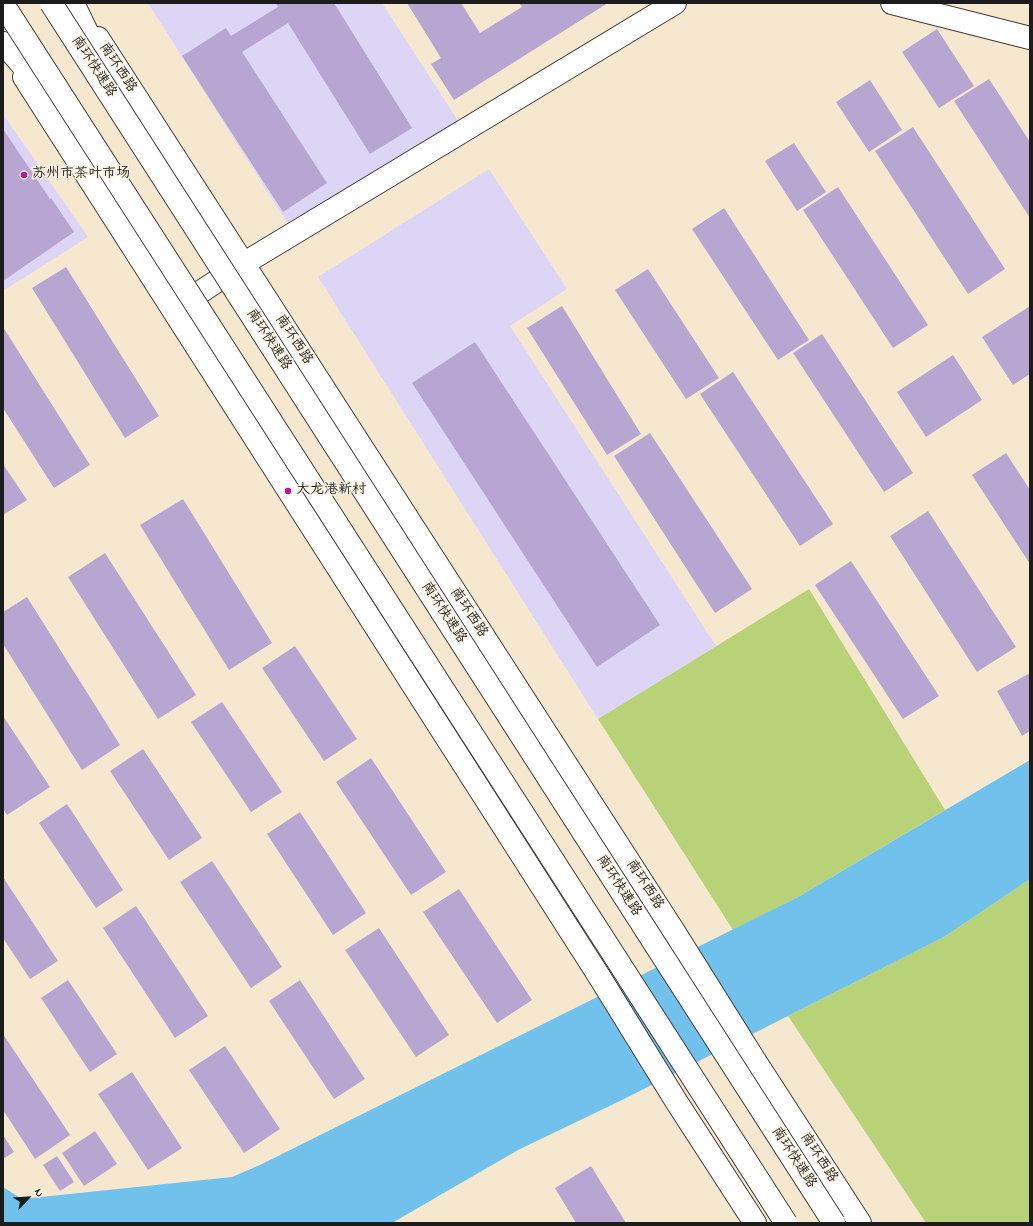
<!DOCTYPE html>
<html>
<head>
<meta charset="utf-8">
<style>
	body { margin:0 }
	#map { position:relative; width:1033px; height:1226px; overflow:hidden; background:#f6e8cf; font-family:"Indie Flower",sans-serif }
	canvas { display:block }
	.frame { position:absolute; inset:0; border:4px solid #1c1c1c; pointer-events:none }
	.north { position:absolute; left:8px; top:1178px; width:40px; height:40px; -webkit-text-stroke:3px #fcf5e5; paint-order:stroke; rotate:65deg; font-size:11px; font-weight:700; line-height:16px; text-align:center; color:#1c1c1c }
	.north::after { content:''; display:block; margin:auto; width:14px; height:18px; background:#1c1c1c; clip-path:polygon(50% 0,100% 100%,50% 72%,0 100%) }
</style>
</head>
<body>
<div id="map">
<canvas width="1033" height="1226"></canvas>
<div class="frame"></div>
<div class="north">N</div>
</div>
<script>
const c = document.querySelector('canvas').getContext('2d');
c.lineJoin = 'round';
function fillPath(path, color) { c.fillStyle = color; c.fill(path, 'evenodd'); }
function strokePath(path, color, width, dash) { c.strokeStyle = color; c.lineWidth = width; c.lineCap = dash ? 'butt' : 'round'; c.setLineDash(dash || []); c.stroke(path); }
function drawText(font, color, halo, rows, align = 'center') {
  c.font = font + ' "Indie Flower","LXGW WenKai TC",sans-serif'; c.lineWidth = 3; c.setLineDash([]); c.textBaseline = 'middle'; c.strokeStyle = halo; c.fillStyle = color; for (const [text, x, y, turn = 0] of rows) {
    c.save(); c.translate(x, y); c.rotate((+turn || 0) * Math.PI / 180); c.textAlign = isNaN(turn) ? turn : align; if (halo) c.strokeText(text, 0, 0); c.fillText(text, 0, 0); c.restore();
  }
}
fillPath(new Path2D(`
	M148,3H382L464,130L292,230Z
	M3,114L88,237L3,291Z
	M489,169L567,289L510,326L716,646L598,719L318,277Z`), '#dcd5f6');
fillPath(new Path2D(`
	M809,589L945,810L798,897L733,930L598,719Z
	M1030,879V1223H926L788,1016L944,937Z`), '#b8d277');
fillPath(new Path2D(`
	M1030,760V879L944,937L622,1100L518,1150L392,1223H3V1187L22,1199L232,1177L260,1165L798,897Z`), '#70c2ec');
fillPath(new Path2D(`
	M276,3H334L412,128L370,154L288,23L242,52L327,183L283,212L182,56L226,28L231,36L278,7Z
	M407,3H461L480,33L522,7L519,3H608L454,100L431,64L441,58Z
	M937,29L974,86L939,108L902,52Z
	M989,79L1030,142V218L954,101Z
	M870,80L902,130L869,152L836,102Z
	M913,127L1005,269L968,294L875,151Z
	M3,129L50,199L51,198L74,232L3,281Z
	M794,143L826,192L797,211L765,161Z
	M838,187L928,325L893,348L803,210Z
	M724,208L809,340L778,360L692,229Z
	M66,267L159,416L125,438L32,288Z
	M648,269L719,378L686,399L615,290Z
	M562,306L641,434L607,455L527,328Z
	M1030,306V374L1013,385L982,337Z
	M3,327L90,465L54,488L3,408Z
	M822,334L913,473L884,492L793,353Z
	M475,342L660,625L597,667L412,383Z
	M953,355L982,400L926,437L897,392Z
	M733,372L833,524L800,546L700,394Z
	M650,433L752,589L715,613L614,456Z
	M1006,453L1030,490V564L972,475Z
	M3,464L27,500L3,515Z
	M183,499L272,643L229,670L140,525Z
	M928,511L1016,647L977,672L890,536Z
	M105,553L196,695L158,719L68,577Z
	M851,561L939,696L903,719L815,585Z
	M27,597L120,745L82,770L3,644V612Z
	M295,646L357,739L324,761L262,668Z
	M1030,673V731L1022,736L997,691Z
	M222,702L282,792L251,812L191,722Z
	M3,716L50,787L7,815L3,809Z
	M143,749L202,838L169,860L110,771Z
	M371,758L446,872L411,895L336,782Z
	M67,804L123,890L96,908L39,823Z
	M300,812L366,913L333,935L267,834Z
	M212,861L282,967L251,988L180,882Z
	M3,877L58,961L30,979L3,938Z
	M459,889L532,1000L497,1023L423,912Z
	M136,906L208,1016L175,1038L103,928Z
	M379,928L449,1035L416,1057L345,950Z
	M68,980L117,1054L90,1072L41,998Z
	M300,980L365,1079L334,1099L269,1001Z
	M3,1034L70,1135L35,1159L3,1110Z
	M225,1046L280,1129L244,1153L189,1070Z
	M132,1072L182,1148L148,1170L98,1094Z
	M95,1131L117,1164L84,1186L62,1153Z
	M3,1135L14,1152L3,1159Z
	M57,1156L74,1182L60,1191L43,1165Z
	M591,1166L626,1223H576L555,1188Z`), '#b6a6d1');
const minor = new Path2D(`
	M892,3L1030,38
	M176,308L243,264L675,3`);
const major = new Path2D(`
	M98,38L675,933L754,1059L860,1223
	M24,77L599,976L676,1101L755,1223`);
const highway = new Path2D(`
	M73,3L113,86
	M3,43L69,119`);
strokePath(minor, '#3d3b37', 24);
strokePath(major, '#3d3b37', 24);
strokePath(highway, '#3d3b37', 24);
strokePath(minor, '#fff', 22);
strokePath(major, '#fff', 22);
strokePath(highway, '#fff', 22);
const highwayBridge = new Path2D(`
	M51,3L834,1223
	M3,4L786,1223`);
strokePath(highwayBridge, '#3d3b37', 24, []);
strokePath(highwayBridge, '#fff', 22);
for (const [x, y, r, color] of [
	[24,175,4,"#b5179e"],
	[288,491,4,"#b5179e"]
]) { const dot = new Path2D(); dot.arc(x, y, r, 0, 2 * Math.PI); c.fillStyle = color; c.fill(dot); strokePath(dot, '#fcf5e5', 1.5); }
drawText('14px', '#1c1c1c', '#fcf5e5', [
	["南环快速路",93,67,57],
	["南环西路",117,68,57],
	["南环快速路",268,340,57],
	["南环西路",293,340,57],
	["南环快速路",443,613,57],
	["南环西路",468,613,57],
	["南环西路",644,885,57],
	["南环快速路",618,886,57],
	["南环快速路",793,1158,57],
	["南环西路",818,1158,57]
]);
drawText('14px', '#1c1c1c', '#fcf5e5', [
	["苏州市茶叶市场",32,175],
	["大龙港新村",296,491]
], 'left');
</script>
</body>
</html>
